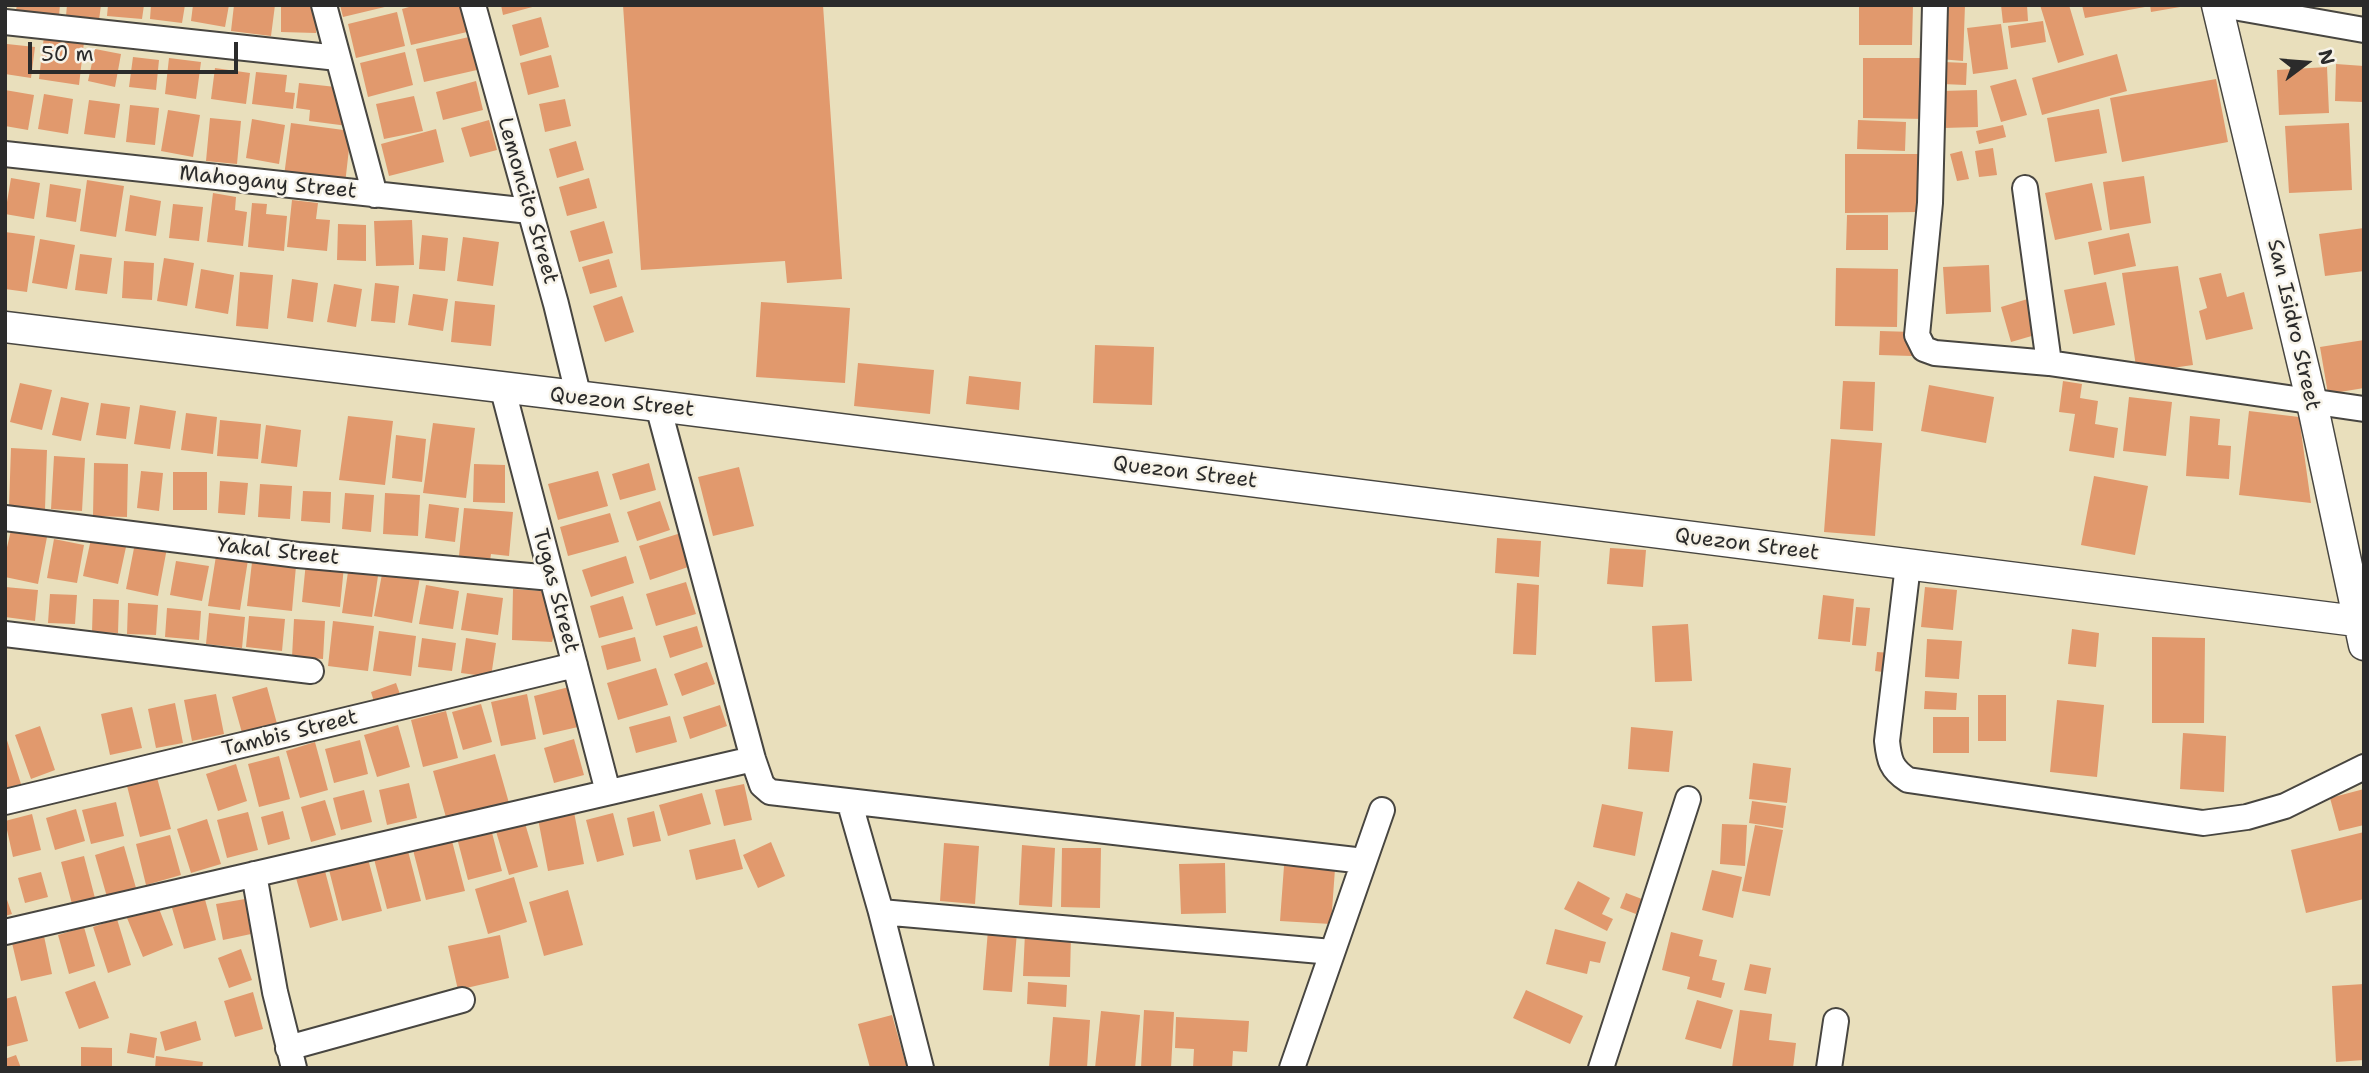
<!DOCTYPE html>
<html>
<head>
<meta charset="utf-8">
<style>
	body { margin:0 }
	#map { position:relative; width:2369px; height:1073px; overflow:hidden; background:#e9dfbc; font-family:"Shantell Sans",sans-serif }
	canvas { display:block }
	.frame { position:absolute; inset:0; border:7px solid #2b2b2b; pointer-events:none }
	.north { position:absolute; left:2271px; top:28px; width:70px; height:70px; -webkit-text-stroke:5px #f7f3e8; paint-order:stroke; rotate:74deg; font-size:19px; font-weight:700; line-height:28px; text-align:center; color:#2b2b2b }
	.north::after { content:''; display:block; margin:auto; width:24px; height:32px; background:#2b2b2b; clip-path:polygon(50% 0,100% 100%,50% 72%,0 100%) }
	.scale { position:absolute; left:28px; top:42px; width:210px; height:32px; box-sizing:border-box; border:4px solid #2b2b2b; border-top:0; padding-left:9px; font-size:21px; line-height:24px; white-space:nowrap; color:#2b2b2b; -webkit-text-stroke:5px #f7f3e8; paint-order:stroke }
</style>
</head>
<body>
<div id="map">
<canvas width="2369" height="1073"></canvas>
<div class="frame"></div>
<div class="north">N</div>
<div class="scale">50 m</div>
</div>
<script>
const c = document.querySelector('canvas').getContext('2d');
c.lineJoin = 'round';
function fillPath(path, color) { c.fillStyle = color; c.fill(path, 'evenodd'); }
function strokePath(path, color, width, dash) { c.strokeStyle = color; c.lineWidth = width; c.lineCap = dash ? 'butt' : 'round'; c.setLineDash(dash || []); c.stroke(path); }
function drawText(font, color, halo, rows, align = 'center') {
  c.font = font + ' "Shantell Sans",sans-serif'; c.lineWidth = 5; c.setLineDash([]); c.textBaseline = 'middle'; c.strokeStyle = halo; c.fillStyle = color; for (const [text, x, y, turn = 0] of rows) {
    c.save(); c.translate(x, y); c.rotate((+turn || 0) * Math.PI / 180); c.textAlign = isNaN(turn) ? turn : align; if (halo) c.strokeText(text, 0, 0); c.fillText(text, 0, 0); c.restore();
  }
}
fillPath(new Path2D(`
	M17,5H60L59,16L16,10Z
	M67,5H101L99,20L66,16Z
	M108,5H144L142,19L107,16Z
	M151,5H185L182,23L150,19Z
	M193,5H229L225,27L191,21Z
	M234,5H275L271,36L231,31Z
	M281,5H316V33L281,32Z
	M340,5H389V6L343,17Z
	M416,5H460L467,32L411,45L402,9Z
	M501,5H536V6L503,15Z
	M623,5H823L842,279L787,283L785,261L641,270Z
	M1859,5H1913L1912,45H1859Z
	M1942,5H1965L1963,61L1940,59Z
	M2001,5H2027L2028,21L2003,23Z
	M2040,5H2069L2084,55L2058,63Z
	M2082,5H2145V7L2085,18Z
	M2150,5H2180V7L2151,12Z
	M397,12L405,46L356,58L348,24Z
	M541,17L549,47L520,56L512,25Z
	M2043,21L2046,42L2011,48L2008,26Z
	M2001,24L2008,69L1973,74L1967,28Z
	M44,36L84,42L79,85L39,79Z
	M469,37L477,70L424,82L416,49Z
	M7,44L35,47L31,78L5,74Z
	M95,49L121,54L115,87L88,81Z
	M405,52L413,85L368,97L360,63Z
	M2117,54L2127,91L2042,115L2032,78Z
	M551,55L559,87L528,95L520,63Z
	M133,57L159,60L156,90L129,87Z
	M169,58L201,62L196,99L165,94Z
	M1863,58H1928V119L1863,118Z
	M1943,62L1967,63L1966,85L1942,84Z
	M2336,64L2364,66V102L2335,101Z
	M2327,67L2329,113L2279,115L2277,70Z
	M215,68L250,73L246,104L211,99Z
	M256,72L287,75L285,92L295,93L293,109L252,104Z
	M2016,79L2027,115L2001,122L1990,86Z
	M2216,79L2228,142L2122,162L2110,98Z
	M476,81L483,110L443,120L436,92Z
	M299,83L336,87L348,126L309,121L310,110L296,108Z
	M5,90L34,95L28,130L5,126Z
	M1977,90L1978,127L1943,128L1942,91Z
	M44,94L73,99L68,134L38,129Z
	M414,96L423,131L384,139L376,104Z
	M565,99L571,126L545,132L539,104Z
	M89,100L120,104L115,138L84,134Z
	M130,105L159,108L155,145L126,142Z
	M2099,109L2107,153L2055,162L2047,118Z
	M168,110L200,115L193,157L161,151Z
	M210,118L241,121L237,164L206,161Z
	M252,119L285,125L279,164L246,158Z
	M489,120L497,150L470,157L461,128Z
	M1858,120L1906,122L1905,151L1857,149Z
	M291,123L351,131L345,184L284,176Z
	M2349,123L2352,190L2289,193L2285,126Z
	M2003,125L2006,137L1979,144L1976,131Z
	M436,129L444,162L389,176L381,144Z
	M576,141L584,170L557,178L549,149Z
	M1993,148L1997,175L1979,177L1975,151Z
	M1962,151L1969,179L1957,181L1950,154Z
	M1845,154H1918V212L1845,213Z
	M2144,176L2151,223L2110,230L2103,182Z
	M11,178L40,183L34,219L5,214Z
	M589,178L597,208L567,216L559,187Z
	M87,180L124,186L116,237L80,231Z
	M2092,183L2102,230L2055,240L2045,193Z
	M50,184L81,189L76,222L46,217Z
	M213,193L236,197L235,210L247,212L243,246L207,242Z
	M130,195L161,201L156,236L125,231Z
	M292,200L318,203L316,219L330,220L327,251L287,247Z
	M252,203L267,204L266,214L287,216L284,251L248,247Z
	M173,204L203,207L199,241L169,238Z
	M1847,215H1888V250H1846Z
	M412,220L414,265L376,266L374,221Z
	M604,221L613,253L579,262L570,231Z
	M338,224L366,225V261L337,260Z
	M2364,228V271L2325,276L2319,234Z
	M5,232L35,236L27,292L5,289Z
	M2129,233L2136,266L2094,275L2088,242Z
	M422,235L448,238L445,271L419,269Z
	M463,237L499,242L493,286L457,281Z
	M40,239L75,245L67,289L32,283Z
	M80,254L112,258L107,294L75,290Z
	M164,258L194,263L187,306L157,301Z
	M609,259L617,287L590,294L582,267Z
	M124,261L154,263L152,300L122,298Z
	M1989,265L1991,312L1946,314L1943,267Z
	M2178,266L2193,365L2137,373L2122,273Z
	M1836,268L1898,269L1897,327L1835,326Z
	M201,269L234,275L228,314L195,308Z
	M240,272L273,275L268,329L236,326Z
	M2221,273L2227,297L2244,292L2253,329L2206,340L2199,311L2207,308L2199,278Z
	M292,279L318,283L313,322L287,318Z
	M2106,282L2115,325L2073,334L2064,290Z
	M375,283L399,286L395,323L371,321Z
	M334,284L362,289L356,327L327,322Z
	M413,294L448,299L443,331L408,325Z
	M622,296L634,332L605,342L593,306Z
	M2031,298L2042,333L2011,342L2001,307Z
	M455,301L495,305L491,346L451,342Z
	M761,302L850,308L845,383L756,377Z
	M1880,331L1913,332L1912,356L1879,355Z
	M2364,340V388L2328,394L2320,347Z
	M1095,345L1154,347L1152,405L1093,403Z
	M858,363L934,370L930,414L854,406Z
	M969,376L1021,382L1019,410L966,404Z
	M1843,381L1875,382L1873,431L1840,429Z
	M2063,381L2082,384L2080,398L2098,401L2095,424L2118,428L2114,458L2069,451L2075,414L2059,412Z
	M20,383L52,390L42,430L10,422Z
	M1929,385L1994,397L1986,443L1921,431Z
	M61,397L89,403L81,441L52,435Z
	M2129,397L2172,402L2166,456L2123,451Z
	M101,403L130,407L126,439L96,435Z
	M140,405L176,411L170,449L134,444Z
	M2249,411L2299,417L2311,503L2239,495Z
	M186,413L217,417L213,454L181,450Z
	M348,416L393,421L385,485L339,480Z
	M2190,416L2220,419L2218,445L2231,446L2229,479L2186,476Z
	M220,420L261,424L258,459L217,456Z
	M433,423L475,428L466,498L423,493Z
	M266,425L301,430L297,467L261,463Z
	M396,435L426,439L422,482L392,478Z
	M1831,439L1882,443L1875,536L1824,532Z
	M11,448L47,450L45,509L9,507Z
	M54,456L85,458L82,511L51,509Z
	M94,463L128,464L127,517L93,516Z
	M649,463L656,490L620,500L612,474Z
	M474,464L505,465V503L473,502Z
	M739,467L754,526L713,536L698,477Z
	M141,471L163,473L159,511L137,508Z
	M598,471L608,506L558,520L548,484Z
	M173,472H207V510H173Z
	M2094,476L2148,486L2135,555L2081,545Z
	M220,481L248,483L245,515L218,513Z
	M260,484L292,486L290,519L258,517Z
	M303,491L331,492L330,523L301,521Z
	M345,493L374,495L371,532L342,529Z
	M385,493L420,495L418,536L383,534Z
	M660,501L670,530L637,541L627,512Z
	M429,504L459,508L455,542L425,538Z
	M464,508L513,512L509,556L491,554L489,568L458,565Z
	M610,513L619,542L568,556L560,527Z
	M11,530L47,537L38,584L5,577V556Z
	M681,533L691,566L650,580L639,546Z
	M1497,538L1541,541L1539,577L1495,573Z
	M54,539L84,545L77,583L47,578Z
	M91,539L126,547L118,584L83,576Z
	M135,543L167,548L158,596L126,589Z
	M1610,548L1646,550L1643,587L1607,584Z
	M216,556L248,560L240,610L208,606Z
	M626,556L634,583L591,597L582,570Z
	M176,561L209,566L202,601L170,595Z
	M252,562L296,566L292,611L247,606Z
	M306,562L344,566L340,607L302,602Z
	M349,565L379,569L372,617L342,613Z
	M383,569L420,577L412,623L374,616Z
	M686,582L696,614L656,626L646,594Z
	M1517,583L1539,585L1536,655L1513,654Z
	M426,585L459,591L453,629L419,624Z
	M5,587L38,590L35,621L5,617Z
	M1925,587L1957,590L1953,630L1921,627Z
	M513,589L543,591L557,624L552,642L512,640Z
	M467,593L503,598L498,635L461,630Z
	M50,594L77,595L75,624L48,623Z
	M1823,595L1854,599L1850,642L1818,639Z
	M623,596L633,629L599,638L590,606Z
	M93,599L119,600L118,633L92,632Z
	M128,603L158,605L156,635L127,634Z
	M1856,607L1870,608L1866,646L1852,645Z
	M167,608L201,611L199,640L165,637Z
	M209,613L245,617L242,648L206,644Z
	M249,616L285,619L282,651L246,647Z
	M294,619L325,621L323,659L292,657Z
	M333,621L374,626L368,671L328,666Z
	M1688,624L1692,681L1655,682L1652,626Z
	M697,626L703,647L670,658L663,636Z
	M2072,629L2099,633L2096,667L2068,664Z
	M379,631L416,636L411,676L373,671Z
	M635,637L641,661L607,670L601,646Z
	M2152,637L2205,638L2204,723H2152Z
	M422,638L456,643L452,671L418,667Z
	M466,638L496,643L491,677L461,673Z
	M1927,639L1962,641L1959,679L1925,677Z
	M1877,652L1892,653L1890,673L1875,671Z
	M707,662L715,684L682,696L674,674Z
	M656,668L668,705L618,720L607,683Z
	M396,683L401,697L375,705L371,692Z
	M267,687L279,731L244,740L232,697Z
	M569,687L578,727L543,735L534,696Z
	M1925,691L1957,693L1956,710L1924,709Z
	M216,694L224,734L192,741L184,700Z
	M527,694L536,739L501,746L491,702Z
	M1978,695H2006V741H1978Z
	M2057,700L2104,705L2097,777L2050,772Z
	M175,703L183,743L156,748L148,709Z
	M481,704L492,742L463,750L452,712Z
	M720,705L727,726L690,739L683,717Z
	M132,707L142,748L110,755L101,714Z
	M446,711L458,758L423,767L411,720Z
	M670,716L677,742L636,753L629,727Z
	M1933,717H1969V753H1933Z
	M398,725L410,767L377,777L364,735Z
	M40,726L55,770L31,779L15,735Z
	M1631,727L1673,731L1669,772L1628,769Z
	M2183,733L2226,736L2224,792L2180,789Z
	M5,734L21,784L5,789Z
	M574,739L584,775L554,783L544,748Z
	M360,740L368,774L334,783L325,749Z
	M315,742L328,790L300,798L286,751Z
	M495,754L509,803L447,821L433,771Z
	M279,756L290,799L259,807L248,764Z
	M1753,763L1791,768L1787,803L1749,799Z
	M236,764L247,801L218,811L206,774Z
	M156,774L171,829L140,837L126,782Z
	M409,783L417,818L387,825L379,790Z
	M744,784L752,820L724,826L715,790Z
	M2364,789V825L2339,831L2330,798Z
	M364,790L372,822L341,830L333,798Z
	M702,793L711,824L668,836L659,805Z
	M325,800L336,835L311,842L301,807Z
	M1752,801L1786,806L1783,828L1749,823Z
	M116,802L124,836L91,844L82,810Z
	M1602,804L1643,812L1635,856L1593,847Z
	M76,809L85,841L55,850L46,818Z
	M283,811L290,839L268,845L261,817Z
	M654,811L661,841L633,847L627,818Z
	M248,812L258,850L227,858L217,820Z
	M574,812L584,864L548,871L538,819Z
	M613,813L624,855L597,862L586,820Z
	M32,814L41,850L13,857L5,821Z
	M207,819L221,864L191,873L177,829Z
	M524,820L538,867L509,875L495,828Z
	M1722,824L1747,825L1745,866L1720,864Z
	M1755,825L1783,830L1770,896L1742,891Z
	M491,829L502,871L468,880L457,838Z
	M2364,832V899L2306,913L2291,850Z
	M170,835L181,875L146,885L136,844Z
	M735,839L743,869L696,880L689,850Z
	M452,841L465,891L426,900L413,850Z
	M771,842L785,876L758,888L743,855Z
	M944,843L979,846L975,904L940,901Z
	M1022,845L1055,848L1052,907L1019,905Z
	M124,846L136,888L107,897L95,855Z
	M1062,848H1101L1100,908L1061,907Z
	M408,851L421,901L387,909L374,859Z
	M84,856L95,898L72,904L61,862Z
	M368,859L382,911L342,921L329,870Z
	M1225,863L1226,913L1181,914L1179,864Z
	M1284,866L1335,869L1331,924L1280,921Z
	M1712,870L1742,877L1733,918L1702,910Z
	M325,871L338,920L310,928L296,878Z
	M41,872L48,897L25,903L18,878Z
	M514,877L527,922L488,934L475,889Z
	M1578,881L1610,898L1602,914L1613,919L1607,931L1564,909Z
	M568,890L583,945L544,956L529,902Z
	M203,892L216,940L184,949L170,901Z
	M1626,893L1642,899L1636,914L1620,908Z
	M5,894L12,914L5,916Z
	M245,899L251,934L223,940L216,904Z
	M158,906L173,945L143,957L127,918Z
	M117,919L131,965L108,973L93,927Z
	M84,927L95,966L69,974L58,935Z
	M1555,929L1606,942L1600,963L1590,961L1587,974L1546,964Z
	M988,930L1017,932L1012,992L983,990Z
	M1671,932L1703,940L1699,956L1717,960L1712,980L1725,983L1721,998L1687,989L1690,977L1662,970Z
	M1025,933L1071,934L1070,977L1023,976Z
	M500,935L509,978L458,990L448,946Z
	M44,936L52,974L21,981L12,943Z
	M241,949L252,980L229,988L218,958Z
	M1750,964L1771,968L1766,994L1744,990Z
	M95,981L109,1018L79,1029L65,992Z
	M1028,982L1067,985L1066,1007L1027,1004Z
	M2364,984V1060L2336,1062L2332,986Z
	M1526,990L1583,1016L1570,1044L1513,1018Z
	M253,992L263,1029L235,1037L224,1001Z
	M16,996L28,1041L5,1047V999Z
	M1697,1000L1733,1010L1721,1049L1685,1039Z
	M1144,1010L1174,1012L1171,1068H1141Z
	M1740,1010L1772,1014L1769,1040L1796,1043L1793,1068H1732Z
	M1101,1011L1140,1015L1135,1068H1095Z
	M892,1015L907,1068H870L858,1024Z
	M1053,1017L1090,1020L1087,1068L1049,1067Z
	M1176,1017L1249,1021L1247,1052L1233,1051L1232,1068H1193L1194,1049L1175,1048Z
	M196,1021L201,1040L165,1051L160,1032Z
	M130,1033L157,1038L154,1058L127,1053Z
	M81,1047L112,1048V1068H81Z
	M16,1055L21,1068H5V1059Z
	M156,1056L203,1062L202,1068H155Z`), '#e1996d');
const minor = new Path2D(`
	M324,5L375,195
	M473,5L556,304L579,398
	M1935,5L1930,203L1917,335L1924,349L1935,353L2049,363L2364,409
	M2222,5L2364,30
	M5,22L338,58
	M5,154L530,211
	M2025,188L2049,363
	M503,390L608,792
	M658,406L753,759L762,785L770,792L1364,861
	M5,518L298,555L552,578
	M1908,565L1887,741C1889,760 1891,769 1908,780L2203,823L2247,817L2285,806L2364,767
	M5,634L311,671
	M5,802L575,665
	M850,804L881,912L921,1068
	M254,874L275,992L294,1068
	M881,912L1332,952
	M5,932L753,759
	M288,1048L462,1000
	M1292,1068L1382,810
	M1601,1068L1688,799
	M1829,1068L1836,1021`);
const tertiary = new Path2D(`
	M2217,5L2312,403L2364,645
	M5,327L658,406L2364,622`);
strokePath(minor, '#484641', 28);
strokePath(tertiary, '#484641', 33);
strokePath(minor, '#fff', 24);
strokePath(tertiary, '#fff', 30);
drawText('21px', '#2b2b2b', '#f7f3e8', [
	["Mahogany Street",268,183,6],
	["Lemoncito Street",527,201,74],
	["San Isidro Street",2293,325,77],
	["Quezon Street",622,403,6],
	["Quezon Street",1185,473,7],
	["Quezon Street",1747,545,7],
	["Yakal Street",278,552,6],
	["Tugas Street",555,591,75],
	["Tambis Street",290,734,-14]
]);
</script>
</body>
</html>
